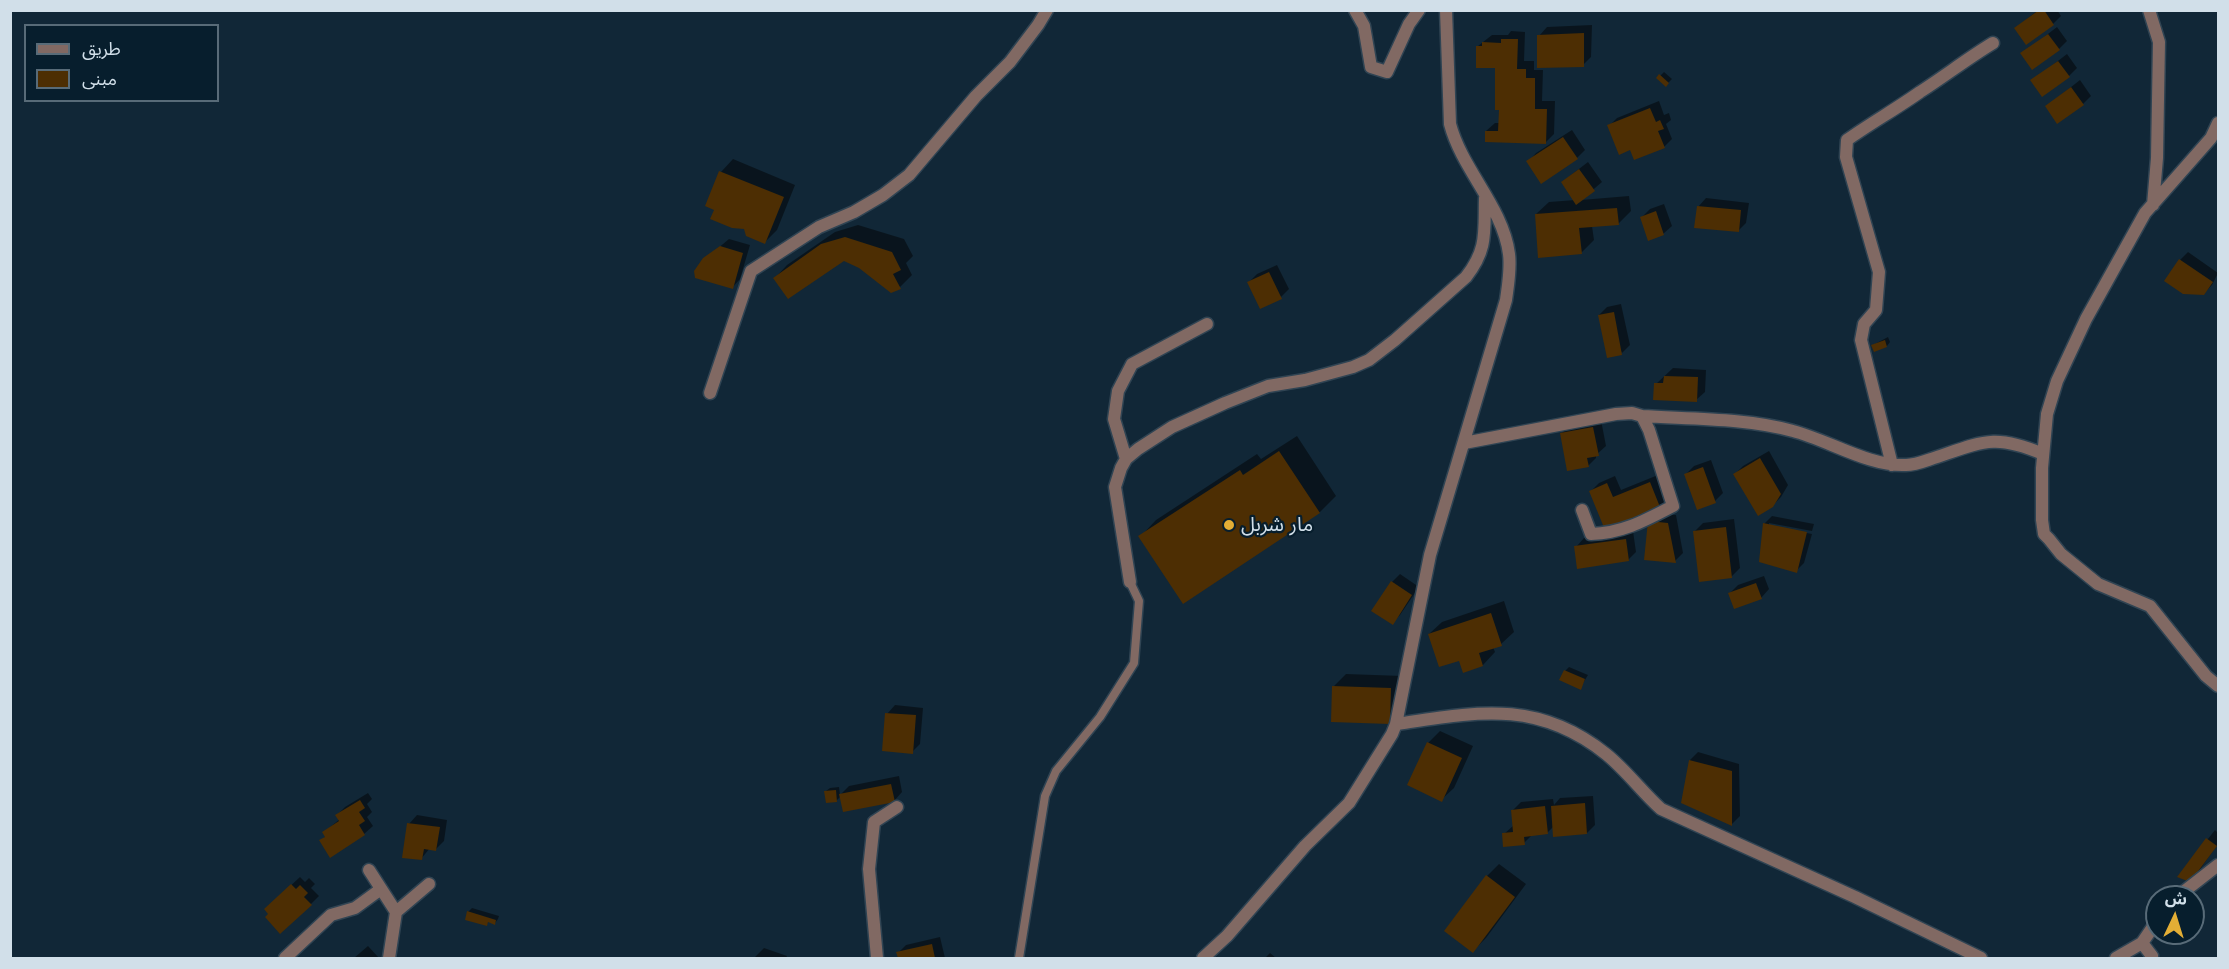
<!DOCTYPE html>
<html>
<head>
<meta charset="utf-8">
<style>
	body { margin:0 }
	#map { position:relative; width:2229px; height:969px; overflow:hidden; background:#112737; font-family:Helvetica,"Noto Sans Arabic",sans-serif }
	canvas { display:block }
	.frame { position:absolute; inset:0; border:12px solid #d1dfe9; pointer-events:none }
	.legend { position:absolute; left:24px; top:24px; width:195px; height:78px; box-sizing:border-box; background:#071e2d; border:2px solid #586b78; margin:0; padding:8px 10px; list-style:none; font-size:18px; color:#d1dfe9 }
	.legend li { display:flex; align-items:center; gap:12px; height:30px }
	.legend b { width:30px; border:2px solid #586b78 }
	.north { position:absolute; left:2145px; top:885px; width:60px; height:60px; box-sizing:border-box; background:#071e2d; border:2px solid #586b78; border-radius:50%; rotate:4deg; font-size:16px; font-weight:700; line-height:24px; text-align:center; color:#d1dfe9 }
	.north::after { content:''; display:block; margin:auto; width:21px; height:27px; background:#e3ae35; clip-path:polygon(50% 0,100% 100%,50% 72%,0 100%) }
</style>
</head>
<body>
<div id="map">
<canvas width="2229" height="969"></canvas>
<div class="frame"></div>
<ul class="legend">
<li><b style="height:8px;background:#816963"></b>طريق</li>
<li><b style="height:16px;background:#4d2e03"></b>مبنى</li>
</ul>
<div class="north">ش</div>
</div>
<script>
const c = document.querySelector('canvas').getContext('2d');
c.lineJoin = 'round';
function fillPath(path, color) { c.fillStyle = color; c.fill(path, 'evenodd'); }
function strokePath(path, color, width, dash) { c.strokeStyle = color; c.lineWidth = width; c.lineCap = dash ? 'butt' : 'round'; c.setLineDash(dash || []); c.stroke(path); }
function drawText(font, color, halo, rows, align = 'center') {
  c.font = font + ' Helvetica,"Noto Sans Arabic",sans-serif'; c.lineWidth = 4.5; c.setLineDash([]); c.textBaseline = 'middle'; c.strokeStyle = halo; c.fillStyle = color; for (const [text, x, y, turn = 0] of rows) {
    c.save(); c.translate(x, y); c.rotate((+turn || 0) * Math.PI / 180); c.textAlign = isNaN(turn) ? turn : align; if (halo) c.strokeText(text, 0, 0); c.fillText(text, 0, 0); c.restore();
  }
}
fillPath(new Path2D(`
	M2038,10H2057L2061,16L2053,24L2016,28Z
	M1592,25L1591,57L1583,65L1539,36L1547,27Z
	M2057,27L2067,41L2059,49L2022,54Z
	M1511,31L1525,32L1524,61H1534V70H1543L1542,101H1555L1554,134L1546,142L1486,131L1495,123H1500L1497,67L1478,46L1492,35H1508Z
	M2067,54L2077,68L2069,76L2032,81Z
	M1664,72L1672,79L1666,85L1658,78Z
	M2080,80L2091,96L2083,104L2047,106Z
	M1659,101L1664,115L1669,113L1671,120L1666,124L1672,139L1664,147L1631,148L1609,126L1617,118Z
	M1572,130L1585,150L1577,158L1528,162L1536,153Z
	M733,159L795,185L777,230L765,242L716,209L721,172Z
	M1588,162L1602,182L1581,200L1629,196L1631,211L1618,224L1592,226L1594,240L1581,253L1536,214L1549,202L1575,200L1562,182Z
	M1706,198L1749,203L1746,223L1738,231L1698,207Z
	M1664,204L1672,226L1663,234L1642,217L1650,209Z
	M858,225L904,239L913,256L906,263L912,275L900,287L844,259L775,278L787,265L835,232Z
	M729,239L750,245L740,279L732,288L705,259Z
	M2188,252L2218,273L2212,285L2203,294L2180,260Z
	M1277,265L1289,289L1281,297L1249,282L1257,274Z
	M1621,304L1630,345L1622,353L1599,315L1607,307Z
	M1888,337L1890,342L1887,346L1873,345Z
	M1673,368L1706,370L1705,392L1696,400L1656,384Z
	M1601,420L1606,446L1596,455V458L1588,466L1562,433L1570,425Z
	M1297,436L1336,496L1320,512L1183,602L1140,537L1156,520L1257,454L1261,459Z
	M1769,451L1788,485L1781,497L1772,506L1735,474L1743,466Z
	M1711,460L1723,493L1715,501L1686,474L1694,466Z
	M1658,475L1668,498L1660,506L1606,528L1591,491L1599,483L1615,476L1621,490Z
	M1657,514L1676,515L1683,553L1675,561L1646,559Z
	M1772,516L1814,524L1812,531L1769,523V526L1812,534L1804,563L1796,571L1764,524Z
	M1734,519L1740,568L1731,577L1695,531L1703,523Z
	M1633,531L1636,552L1628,560L1576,547L1584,538Z
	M1400,574L1419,587L1400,615L1392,623V582Z
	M1764,576L1769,589L1761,598L1730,593L1738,585Z
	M1504,601L1514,632L1501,644L1493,647L1495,652L1483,665L1464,671L1460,659L1429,634L1442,622Z
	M1569,667L1588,675L1580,688L1565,671Z
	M1346,674L1403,676L1402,710L1389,722L1334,686Z
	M895,705L923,708L920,744L912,752L887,714Z
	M1440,731L1473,746L1454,788L1441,800L1428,743Z
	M1698,752L1739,764L1740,816L1732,824L1683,802L1690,760Z
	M899,776L902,792L894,801L841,796L836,801L826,791L830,788L839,787L840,795L849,786Z
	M368,793L372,799L367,804L372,812L367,817L373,826L364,834L330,855L321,841L326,836L324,832L340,819L337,815L345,807Z
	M1593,796L1595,825L1587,833L1554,826L1547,833L1532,835L1524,843L1504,834L1514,825L1513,810L1521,802L1553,799L1554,805L1560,798Z
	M417,815L447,820L444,841L436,849L430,848L421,859L409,824Z
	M2215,830L2218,833V844L2198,872L2190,880L2179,876Z
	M1499,864L1526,884L1486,938L1473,951L1487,876Z
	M300,877L305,882L309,878L315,884L311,888L319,896L311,904L274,901Z
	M472,908L499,916L498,919L495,923L489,921L486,925L468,912Z
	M940,937L945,958H899L898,953L906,945Z
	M368,946L379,958H354Z
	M764,948L787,956L786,958H754Z
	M1270,953L1276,958H1265Z`), '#0007');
fillPath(new Path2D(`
	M2039,10H2044L2054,25L2026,45L2014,28Z
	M1584,33V67L1537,68V35Z
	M2048,34L2060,50L2032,70L2020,53Z
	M1501,39H1518L1517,69H1526V78H1535V109H1547L1546,144L1485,142V131H1498L1499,110H1495V68H1476V46H1482V42L1501,43Z
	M2058,61L2070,77L2042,97L2030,80Z
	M1659,74L1669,83L1666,87L1656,78Z
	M2071,87L2084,105L2057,124L2045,106Z
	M1650,108L1656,122L1660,120L1664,129L1658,131L1665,148L1634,160L1630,150L1619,155L1607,125Z
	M1563,137L1578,159L1541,184L1526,161Z
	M1579,169L1595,191L1576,205L1561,182Z
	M719,171L784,197L765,244L746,236L744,229L732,228L710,219L714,210L705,206Z
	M1697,206L1741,210L1739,232L1694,228Z
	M1617,208L1619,225L1579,228L1582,254L1538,258L1535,214Z
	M1656,211L1664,235L1648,241L1640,217Z
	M845,237L892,252L901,270L893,274L901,289L891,293L859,268L844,261L788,299L773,278L821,244Z
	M720,246L743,253L733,289L695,278L694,271L703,258Z
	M2179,259L2213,282L2204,295L2183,294L2164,281Z
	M1269,272L1282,299L1260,309L1247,282Z
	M1614,312L1622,355L1607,358L1598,315Z
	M1885,340L1887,347L1874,352L1871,345Z
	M1664,376L1698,377L1697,402L1653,400L1654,383H1663Z
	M1593,427L1599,456L1587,458L1589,467L1567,471L1560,433Z
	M1279,451L1320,513L1183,604L1138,536L1240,470L1243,475Z
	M1760,458L1781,494L1773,507L1758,516L1733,474Z
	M1703,467L1716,503L1697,510L1684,474Z
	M1650,482L1660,507L1605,530L1589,491L1607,483L1613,497Z
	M1648,521L1668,523L1676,563L1644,560Z
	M1763,523L1807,532L1797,573L1759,562Z
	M1726,527L1732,578L1699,582L1693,531Z
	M1626,539L1629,561L1577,569L1574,546Z
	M1391,581L1412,595L1393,625L1371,611Z
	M1756,583L1762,599L1734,609L1728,593Z
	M1491,613L1502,646L1479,653L1483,666L1463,673L1459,661L1439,667L1428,634Z
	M1564,670L1585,679L1581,690L1559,680Z
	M1332,686L1391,688L1390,724L1331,722Z
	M885,713L916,715L913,754L882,751Z
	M1427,742L1462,758L1442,802L1407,785Z
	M1689,760L1732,771V826L1681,803Z
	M891,784L895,802L843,812L839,794Z
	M836,790L837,802L826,803L824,791Z
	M360,800L365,808L359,812L365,821L359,825L365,835L330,858L319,840L325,837L322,832L339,821L335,815Z
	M1585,803L1587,834L1553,837L1551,806Z
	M1545,806L1548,834L1524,837L1525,845L1503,847L1502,833L1513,832L1511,810Z
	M407,823L440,827L436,851L424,849L422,860L402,858Z
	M2206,838L2217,846L2190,882L2177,877Z
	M1486,875L1515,897L1473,953L1444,931Z
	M291,884L296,889L300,885L308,893L304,897L312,905L280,934L265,917L268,914L264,909Z
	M467,911L496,920L495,925L488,922L487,926L465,920Z
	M932,944L935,958H898L896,952Z`), '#4d2e03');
const lane = new Path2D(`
	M1019,958L1045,796L1056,771L1100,717L1134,663L1139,601L1130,582`);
const street = new Path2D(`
	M1355,10L1364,26L1371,67L1387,72L1409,24L1419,10
	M2149,10L2159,42L2157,158L2153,205
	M2218,123L2211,138L2145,213L2086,319L2057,381L2047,414L2042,468V520L2044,534L2049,539L2061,554L2098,584L2150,606L2206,676L2218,686
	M710,393L751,271L819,227L854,212L883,195L909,175L976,96L1010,62L1038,25L1047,10
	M1642,416C1689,419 1747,418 1793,431C1828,440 1870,467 1906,465C1917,465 1927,460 1937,457C1984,441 1996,434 2043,454
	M1464,443L1616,414L1632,413L1642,416L1649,430L1673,506C1646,520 1623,533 1591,534L1582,510
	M1126,459L1114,419L1118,391L1132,364L1207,324
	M1892,465L1861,340L1864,324L1876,310L1879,272L1846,157L1847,140C1871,123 1896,109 1920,92C1945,76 1968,58 1993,43
	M1130,582L1115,487L1121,468L1126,459L1138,449L1172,427L1225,403L1268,386L1305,380L1353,367L1369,360L1395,340L1466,277C1488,249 1484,232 1485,198
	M1396,724C1477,712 1537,699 1606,754C1626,770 1642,792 1661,809L1855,897L1981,958
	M369,870L396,912
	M2177,897L2218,865
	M2142,943L2152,956L2151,958
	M285,958L331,915L355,908L381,889
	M389,958L396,912L429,884
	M877,958L869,869L874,822L897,807
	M1203,958L1227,936L1305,846L1349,803L1392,734L1396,724L1430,555L1506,300C1508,285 1511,269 1509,254C1503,207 1462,170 1450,124L1446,10
	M2116,958L2142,943L2157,921`);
strokePath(lane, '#304453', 11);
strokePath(street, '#304453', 15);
strokePath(lane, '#816963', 8);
strokePath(street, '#816963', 12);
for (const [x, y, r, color] of [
	[1229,525,6,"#e3ae35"]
]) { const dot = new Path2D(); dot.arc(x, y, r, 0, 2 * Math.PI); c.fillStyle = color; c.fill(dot); strokePath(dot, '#071e2d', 2); }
drawText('20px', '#d1dfe9', '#071e2d', [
	["مار شربل",1241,525]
], 'left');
</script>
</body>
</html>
